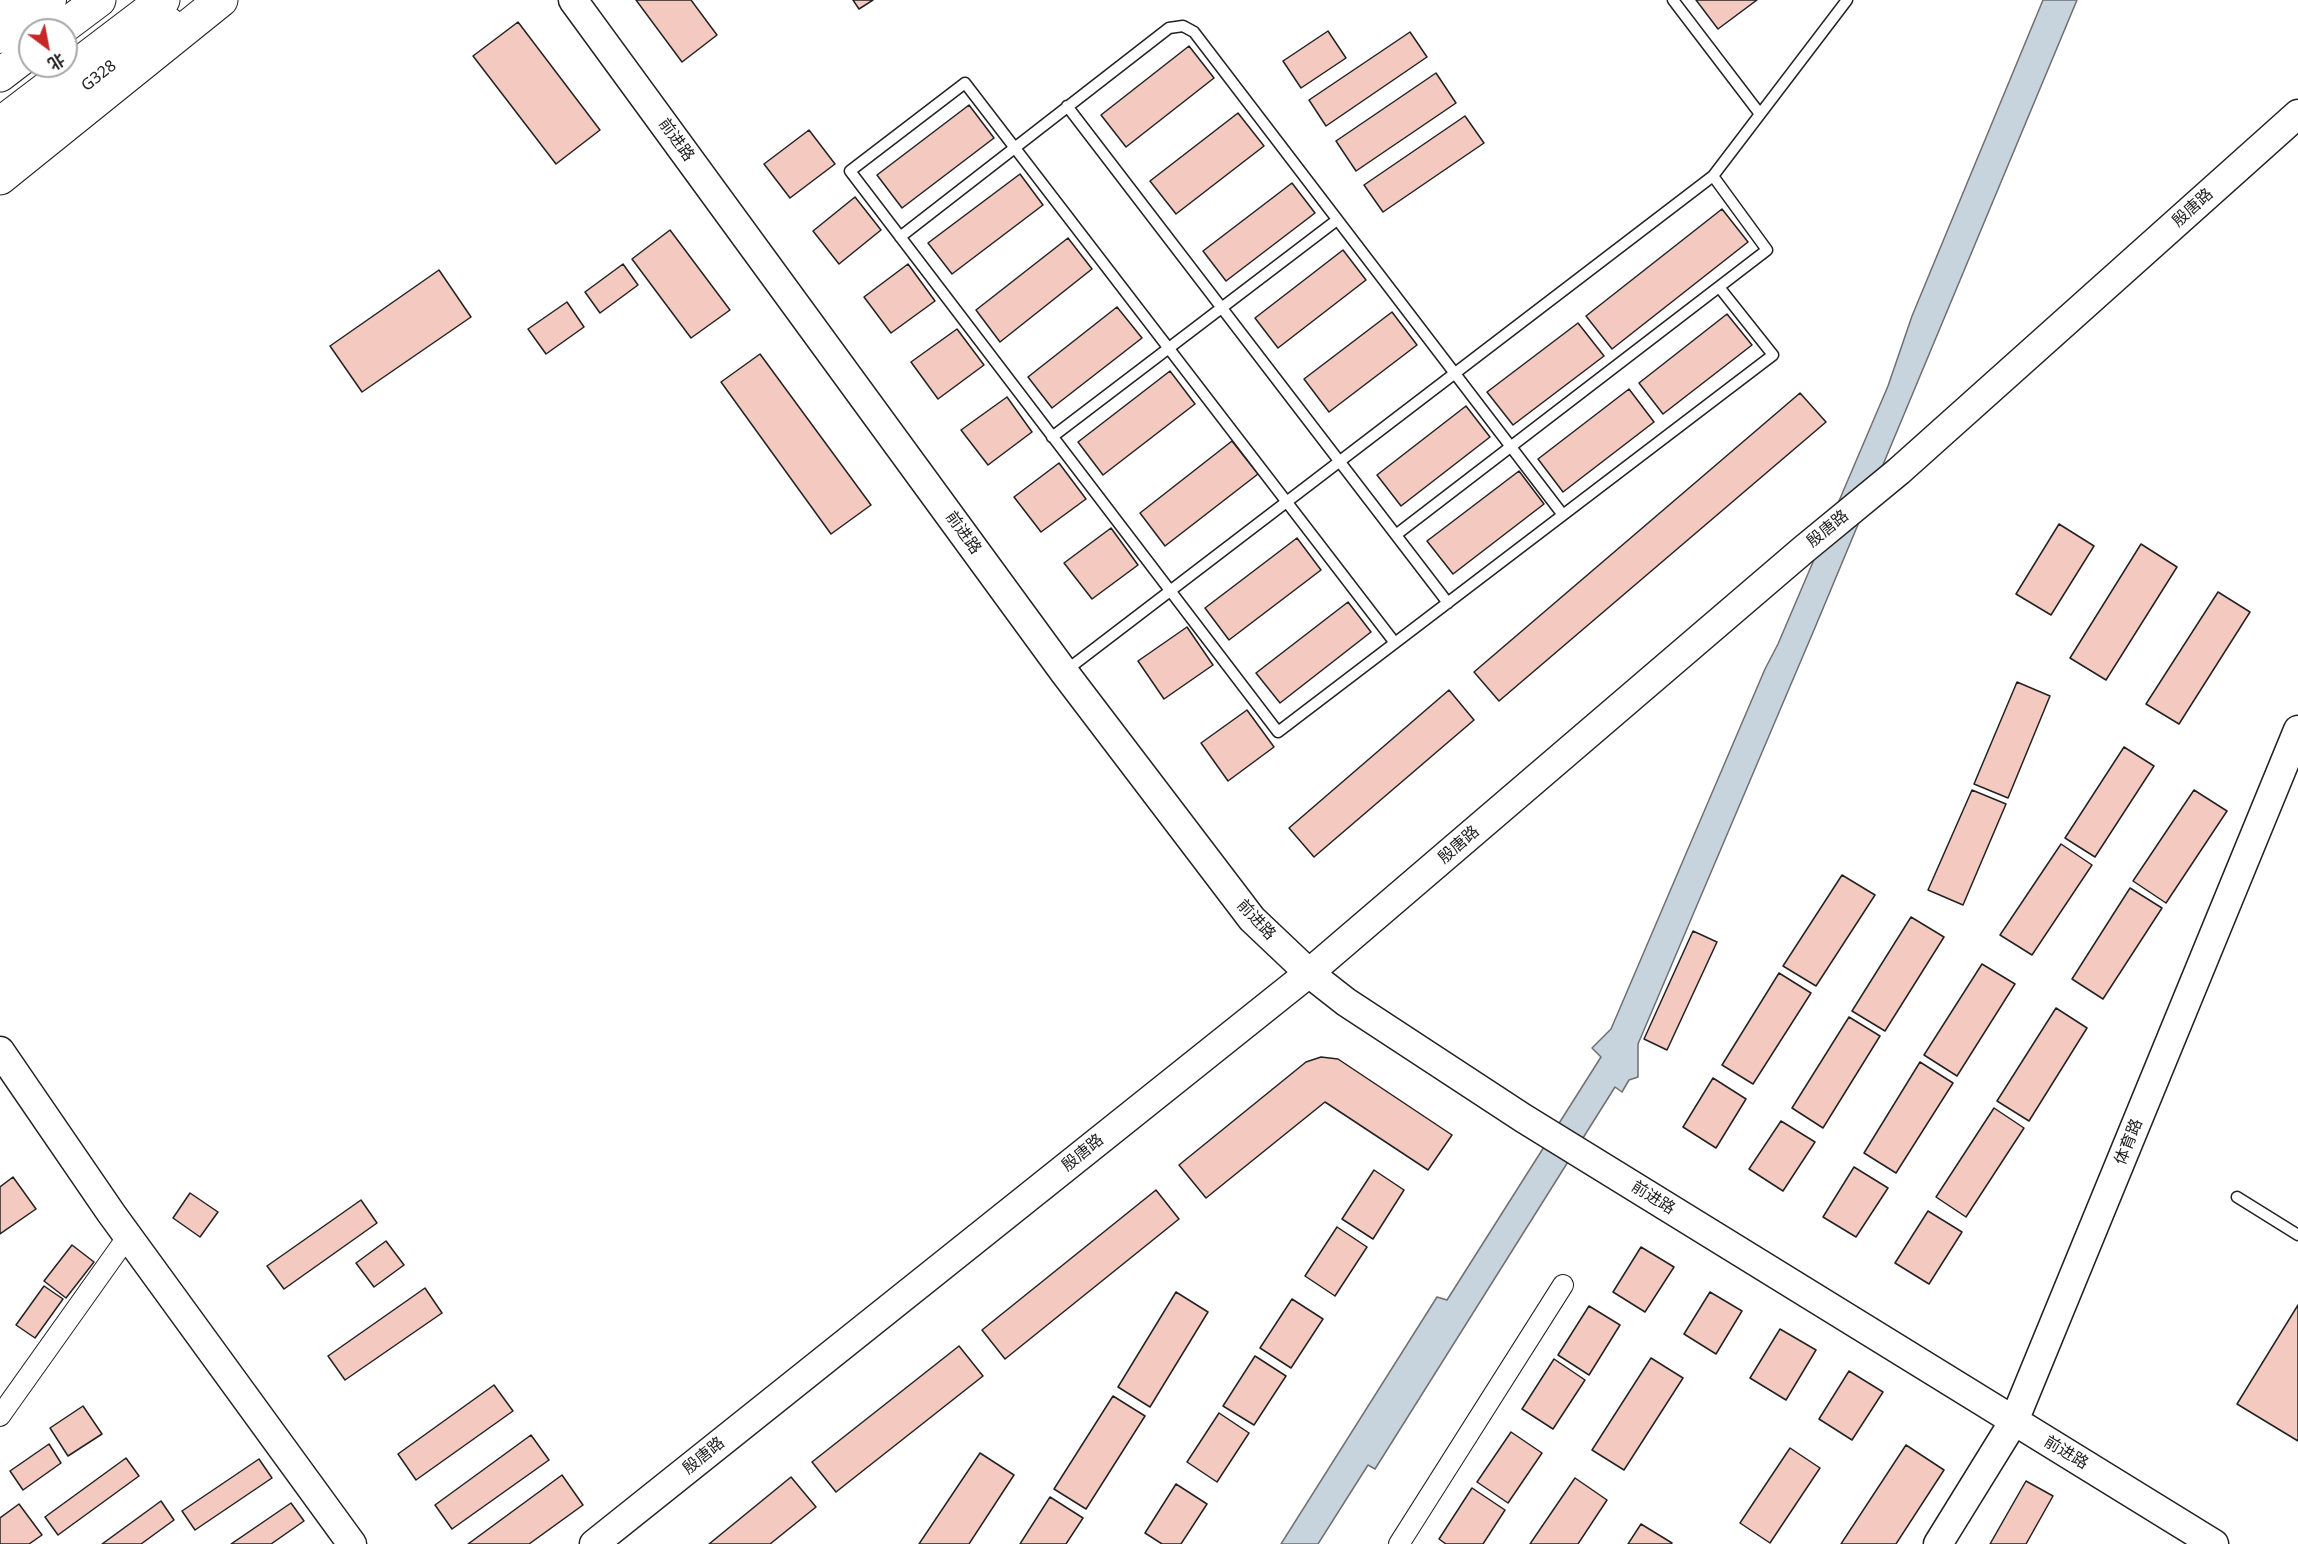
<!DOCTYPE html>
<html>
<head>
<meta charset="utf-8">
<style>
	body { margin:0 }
	#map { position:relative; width:2298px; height:1544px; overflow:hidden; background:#fff; font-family:"Noto Sans","Noto Sans SC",sans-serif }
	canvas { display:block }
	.north { position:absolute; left:18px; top:18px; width:60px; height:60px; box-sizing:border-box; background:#fff; border:2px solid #a7a7a7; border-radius:50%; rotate:148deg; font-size:16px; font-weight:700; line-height:24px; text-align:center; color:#222 }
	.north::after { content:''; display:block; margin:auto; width:21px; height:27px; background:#c62828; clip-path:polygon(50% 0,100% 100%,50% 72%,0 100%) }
</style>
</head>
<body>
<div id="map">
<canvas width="2298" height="1544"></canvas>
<div class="north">北</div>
</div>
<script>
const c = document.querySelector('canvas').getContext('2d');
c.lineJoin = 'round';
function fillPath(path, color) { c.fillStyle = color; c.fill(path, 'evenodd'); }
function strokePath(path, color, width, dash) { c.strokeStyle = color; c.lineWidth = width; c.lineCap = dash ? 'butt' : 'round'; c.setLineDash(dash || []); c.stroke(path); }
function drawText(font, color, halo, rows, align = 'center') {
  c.font = font + ' "Noto Sans","Noto Sans SC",sans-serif'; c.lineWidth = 4.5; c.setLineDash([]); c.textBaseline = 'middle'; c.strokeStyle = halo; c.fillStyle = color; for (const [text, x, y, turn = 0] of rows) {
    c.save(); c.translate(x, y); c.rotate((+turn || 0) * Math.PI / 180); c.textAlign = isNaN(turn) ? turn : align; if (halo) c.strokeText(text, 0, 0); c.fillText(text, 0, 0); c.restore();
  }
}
const water = new Path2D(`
	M2043,0H2077L1814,630L1638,1044V1077L1629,1080L1622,1092L1615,1087L1375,1469L1368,1465L1318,1544H1281L1437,1297L1447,1300L1601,1057L1592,1048L1611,1029L1765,669L1778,644L1888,386L1912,316Z`);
fillPath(water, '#c7d3dd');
strokePath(water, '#6f6f6f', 1.5);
const building = new Path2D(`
	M636,0H691L717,35L682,62Z
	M853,0H873L859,9Z
	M1696,0H1757L1718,29Z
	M518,22L600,130L556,164L473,56Z
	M1328,31L1346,58L1301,88L1283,61Z
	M1410,32L1427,57L1326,126L1309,100Z
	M1189,46L1214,78L1126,147L1101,115Z
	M1436,73L1456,103L1356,171L1336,141Z
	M969,105L994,138L902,208L877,175Z
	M1238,113L1264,146L1176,214L1150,181Z
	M1465,116L1484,143L1383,212L1364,185Z
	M809,130L835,164L790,198L764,164Z
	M1020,174L1043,205L952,274L928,243Z
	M1292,183L1315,213L1226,281L1203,251Z
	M855,197L881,230L839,264L813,231Z
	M1722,209L1748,242L1612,349L1586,316Z
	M670,230L730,310L691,338L632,259Z
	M1068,238L1092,269L1000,342L976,310Z
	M1343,250L1366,280L1278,348L1255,318Z
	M623,264L638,285L600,313L585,292Z
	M908,264L935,301L891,333L864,297Z
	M439,270L471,317L362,392L330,346Z
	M567,302L584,327L546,354L528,329Z
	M1117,307L1142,338L1052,408L1028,377Z
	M1392,312L1417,345L1329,412L1304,379Z
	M1727,314L1752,345L1663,414L1639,383Z
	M1578,323L1604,356L1513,425L1487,392Z
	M957,329L984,365L938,399L911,362Z
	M760,354L871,505L831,534L721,382Z
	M1170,371L1195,404L1103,475L1078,442Z
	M1629,389L1654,422L1563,492L1538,459Z
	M1800,393L1826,422L1499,701L1474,672Z
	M1007,397L1032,432L988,465L961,430Z
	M1466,406L1490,437L1401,506L1377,475Z
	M1232,441L1258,474L1165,546L1140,513Z
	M1059,463L1086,499L1041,532L1014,497Z
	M1519,471L1544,504L1453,574L1427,541Z
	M2059,524L2094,546L2051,615L2016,594Z
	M1111,528L1138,565L1092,599L1064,563Z
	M1297,538L1321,570L1229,640L1205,608Z
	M2141,544L2177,567L2106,680L2070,658Z
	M2218,592L2250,612L2179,724L2146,704Z
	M1348,602L1371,632L1280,703L1256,673Z
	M1187,627L1213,665L1164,699L1138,661Z
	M2017,682L2050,696L2008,798L1974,784Z
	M1449,690L1474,720L1314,857L1289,828Z
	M1247,710L1274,747L1228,781L1201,743Z
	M2124,747L2154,766L2095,857L2065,838Z
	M1972,790L2006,804L1963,905L1928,890Z
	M2194,790L2227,811L2166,903L2133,881Z
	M2061,844L2092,865L2032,955L2000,935Z
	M1842,875L1875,895L1816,986L1783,966Z
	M2130,888L2162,908L2103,999L2072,979Z
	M1911,917L1944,937L1885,1031L1852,1011Z
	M1693,931L1717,942L1667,1050L1644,1039Z
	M1982,964L2015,984L1957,1076L1924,1055Z
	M1779,973L1811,993L1753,1084L1722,1065Z
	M2056,1008L2087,1028L2029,1121L1997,1101Z
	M1849,1017L1880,1036L1823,1128L1792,1108Z
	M1321,1057L1338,1059L1452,1135L1428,1170L1325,1102L1206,1198L1179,1165L1306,1062Z
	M1920,1062L1953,1083L1896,1173L1864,1153Z
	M1713,1078L1746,1099L1716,1148L1683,1127Z
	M1994,1108L2024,1128L1966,1217L1936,1197Z
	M1781,1121L1815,1142L1783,1191L1749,1169Z
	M1854,1167L1888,1188L1856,1237L1823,1217Z
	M1374,1170L1404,1190L1373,1239L1342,1219Z
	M13,1177L36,1209L0,1234V1187Z
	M1156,1190L1179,1219L1005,1359L982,1330Z
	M190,1193L218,1212L200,1237L173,1218Z
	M361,1200L377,1223L284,1289L267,1266Z
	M1928,1211L1962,1232L1929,1284L1895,1263Z
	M1337,1227L1367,1247L1335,1296L1305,1276Z
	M386,1241L404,1265L374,1287L356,1263Z
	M72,1245L94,1262L66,1298L44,1281Z
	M1641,1247L1674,1267L1645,1312L1613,1292Z
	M44,1286L63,1299L35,1338L16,1325Z
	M425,1288L442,1313L345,1380L328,1356Z
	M1176,1292L1208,1312L1150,1407L1118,1387Z
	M1710,1292L1742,1311L1716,1354L1684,1334Z
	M1292,1299L1323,1319L1291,1368L1260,1348Z
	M2298,1305V1441L2237,1404Z
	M1589,1306L1620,1325L1589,1375L1558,1355Z
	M1780,1329L1816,1350L1786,1400L1750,1378Z
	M959,1346L983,1376L836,1492L812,1462Z
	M1255,1356L1286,1376L1254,1425L1223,1406Z
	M1651,1358L1683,1378L1624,1470L1592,1450Z
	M1554,1359L1585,1380L1553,1429L1522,1409Z
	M1849,1371L1883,1392L1852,1440L1819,1419Z
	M494,1385L513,1411L416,1480L398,1454Z
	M1113,1396L1145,1416L1086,1509L1054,1489Z
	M83,1406L102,1434L68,1456L50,1428Z
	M1219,1413L1249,1433L1217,1482L1187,1462Z
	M1511,1432L1542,1453L1508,1503L1477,1482Z
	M531,1435L549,1460L452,1529L435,1505Z
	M49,1444L61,1463L23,1490L10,1471Z
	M1906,1445L1944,1470L1896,1544H1841Z
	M1790,1448L1820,1468L1770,1543L1740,1523Z
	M980,1453L1014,1475L969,1544H919Z
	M126,1458L139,1476L58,1535L45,1517Z
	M259,1459L272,1478L195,1530L182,1511Z
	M562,1475L583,1505L529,1544H468Z
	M791,1477L816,1507L770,1544H709Z
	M1575,1478L1607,1500L1578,1544H1530Z
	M2026,1481L2053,1496L2026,1544H1990Z
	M1176,1484L1207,1504L1181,1544H1162L1145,1533Z
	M1472,1488L1505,1510L1483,1544H1446L1439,1539Z
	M1050,1497L1083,1518L1066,1544H1020Z
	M161,1501L174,1520L141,1544H102Z
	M291,1503L304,1521L271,1544H231Z
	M19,1504L42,1535L29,1544H0V1518Z
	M1641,1524L1672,1543L1671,1544H1628Z`);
fillPath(building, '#f3c9c0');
strokePath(building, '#222', 1.5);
const lane = new Path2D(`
	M1673,0L1760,114
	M1067,106L1448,603
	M900,237L1169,28L1183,26L1194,32L1563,515
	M1052,437L1337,220
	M1397,534L1767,250L1713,176
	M1395,643L965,83L850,171L1278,732L1773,355L1719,287
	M1064,672L1713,176L1847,0
	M2237,1197L2298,1235`);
const street = new Path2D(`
	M0,1416L128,1236
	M1399,1544L1563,1285`);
const secondary = new Path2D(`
	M573,0L1064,672L1252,919L1309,973L1346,1002L1523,1118L2214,1544
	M0,1051L111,1213L352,1544
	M594,1544L1309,973L1803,550L1899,471L2298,114
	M1938,1544L2014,1421L2298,730`);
const primary = new Path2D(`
	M0,37L50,0
	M0,152L168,23`);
const highway = new Path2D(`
	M0,18L25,0
	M59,30L99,0
	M0,75L30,52
	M0,124L163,0
	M0,178L221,0`);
strokePath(lane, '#222', 13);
strokePath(street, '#222', 22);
strokePath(secondary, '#222', 31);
strokePath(primary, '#222', 34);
strokePath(highway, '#222', 35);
strokePath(lane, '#fff', 10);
strokePath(street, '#fff', 20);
strokePath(secondary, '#fff', 28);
strokePath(primary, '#fff', 32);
strokePath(highway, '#fff', 33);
drawText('16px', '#222', '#fff', [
	["G328",99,76,-38],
	["前进路",676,140,54],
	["殷唐路",2193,208,-42],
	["殷唐路",1828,529,-39],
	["前进路",963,533,54],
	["殷唐路",1459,845,-41],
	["前进路",1256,920,47],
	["体育路",2129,1142,-68],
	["殷唐路",1083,1153,-39],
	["前进路",1653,1198,32],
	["前进路",2066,1453,31],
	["殷唐路",704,1456,-39]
]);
</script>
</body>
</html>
